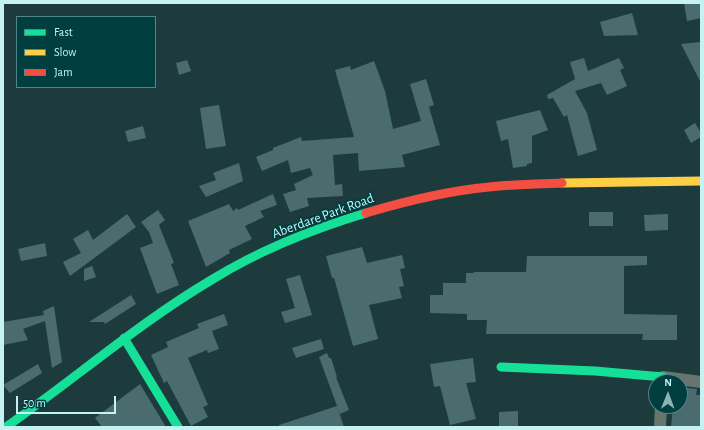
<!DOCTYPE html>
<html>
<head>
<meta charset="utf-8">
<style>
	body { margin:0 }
	#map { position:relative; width:704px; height:430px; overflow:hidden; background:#1d3b3d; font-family:"Alegreya Sans",sans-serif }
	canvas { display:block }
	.frame { position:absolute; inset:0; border:4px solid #c5f3f4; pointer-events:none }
	.legend { position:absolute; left:16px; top:16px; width:140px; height:72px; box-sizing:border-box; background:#013e40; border:1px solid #4f8688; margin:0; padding:5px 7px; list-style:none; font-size:12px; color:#c5f3f4 }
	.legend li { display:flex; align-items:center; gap:8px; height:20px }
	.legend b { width:20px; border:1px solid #4f8688 }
	.north { position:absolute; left:648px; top:374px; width:40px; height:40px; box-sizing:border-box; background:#013e40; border:1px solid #4f8688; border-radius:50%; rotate:1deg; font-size:11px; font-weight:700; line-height:16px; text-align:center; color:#c5f3f4 }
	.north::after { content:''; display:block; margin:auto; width:14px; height:18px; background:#8ab3b4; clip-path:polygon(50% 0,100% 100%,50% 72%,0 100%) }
	.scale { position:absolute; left:16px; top:396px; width:100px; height:18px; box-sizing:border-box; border:2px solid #c5f3f4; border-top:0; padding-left:5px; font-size:12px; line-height:14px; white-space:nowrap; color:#c5f3f4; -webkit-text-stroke:3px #013e40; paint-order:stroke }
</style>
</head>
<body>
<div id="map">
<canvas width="704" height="430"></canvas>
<div class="frame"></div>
<ul class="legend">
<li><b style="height:5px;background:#16e098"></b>Fast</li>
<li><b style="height:5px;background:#ffcf43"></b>Slow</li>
<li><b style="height:5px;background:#f24e42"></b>Jam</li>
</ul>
<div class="north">N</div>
<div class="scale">50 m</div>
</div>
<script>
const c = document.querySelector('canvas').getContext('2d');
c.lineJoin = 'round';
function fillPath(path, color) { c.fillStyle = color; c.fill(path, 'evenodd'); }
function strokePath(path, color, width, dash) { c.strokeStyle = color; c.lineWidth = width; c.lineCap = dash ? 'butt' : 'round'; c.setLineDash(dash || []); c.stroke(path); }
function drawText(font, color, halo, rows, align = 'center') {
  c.font = font + ' "Alegreya Sans",sans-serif'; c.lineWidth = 4; c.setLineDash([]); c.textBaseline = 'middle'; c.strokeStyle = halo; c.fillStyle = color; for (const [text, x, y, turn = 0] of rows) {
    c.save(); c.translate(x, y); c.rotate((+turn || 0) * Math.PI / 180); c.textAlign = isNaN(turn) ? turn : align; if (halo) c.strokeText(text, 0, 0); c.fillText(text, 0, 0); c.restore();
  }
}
fillPath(new Path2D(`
	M684,3H701V18L687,21Z
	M632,13L638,35L604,36L600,22Z
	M701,42V83L681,44Z
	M584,58L588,71L619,58L624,68L620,70L627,86L607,95L601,83L575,91L587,113L597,150L578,156L567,115L564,117L553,98L548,99L547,95L575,79L570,62Z
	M187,60L191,71L179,75L176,63Z
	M374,61L385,91L393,129L421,121L410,84L426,79L434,105L429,107L440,145L402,155L405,167L359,171L358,153L333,155L335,185L342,184L343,196L307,198L309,206L290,212L283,194L296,190L294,184L313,175L310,168L291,173L288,160L262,171L256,157L273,150V148L301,137L302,141L354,137L335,70L350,66L351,70Z
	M219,105L226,146L206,149L200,108Z
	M540,110L548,130L532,136V163L527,164V166L513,168L508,139L501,141L496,121Z
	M695,123L701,133V137L691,143L684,130Z
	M143,126L146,138L128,142L125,131Z
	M239,163L243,181L206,197L199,186L216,180L213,173Z
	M273,194L277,205L260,211L264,217L245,226L252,239L229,250L230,253L206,267L188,221L229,204L233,211L237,208L238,210Z
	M158,210L165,220L159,225L174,263L171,264L179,285L157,294L140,248L153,243L149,232L141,222Z
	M589,212H613V226H589Z
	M127,214L136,227L70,276L63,262L81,253L73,239L88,230L93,240Z
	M668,214V230L645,231L644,215Z
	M45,243L47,256L21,261L18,249Z
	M362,247L367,263L402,255L405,268L400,269L404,286L399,287L402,298L369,305L378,339L353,346L334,278H332L326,256Z
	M527,256H647V265L624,266V314L677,315V340H642L643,334H486L487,320H467V314L430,313V295H443V283H466V273H474V272H526Z
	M92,266L96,277L84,281V269Z
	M300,275L312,315L285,323L281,312L295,308L286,279Z
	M131,295L136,304L105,324L104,322H89Z
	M54,306L62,362L52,368L45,321L23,329L28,340L3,345V322L44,315L43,311Z
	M224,314L228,325L212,331L219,349L208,353L207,350L188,358L208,405L203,407L208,417L191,426L167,381L164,383L151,355L168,347L166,342L199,328L197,324Z
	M321,339L324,349L296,358L292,348Z
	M327,353L329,358H331L337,377H336L349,410L340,414L319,357Z
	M473,358L476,382L466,383L476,419L450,425L440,386L434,387L430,364Z
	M38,364L42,373L10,393L3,385Z
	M140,384L166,427H102L95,418Z
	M680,387L697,389L696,395H701V427H671L673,406H680Z
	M337,406L344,427H279V425Z
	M518,411V427H499V412Z`), '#4a6c6e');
strokePath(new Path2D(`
	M663,382V377L701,382
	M660,427L661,406`), '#68756e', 12);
strokePath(new Path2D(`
	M124,338L178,427
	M501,367L595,371L663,377
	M6,427C76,378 140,322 213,279C260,250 313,229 366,213`), '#16e098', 9);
strokePath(new Path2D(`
	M562,183L701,181`), '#ffcf43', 9);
strokePath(new Path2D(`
	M366,213C406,201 447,191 489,187C513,184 538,184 562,183`), '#f24e42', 9);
drawText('14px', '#c5f3f4', '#013e40', [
	["Aberdare Park Road",323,216,-20]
]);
</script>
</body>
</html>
